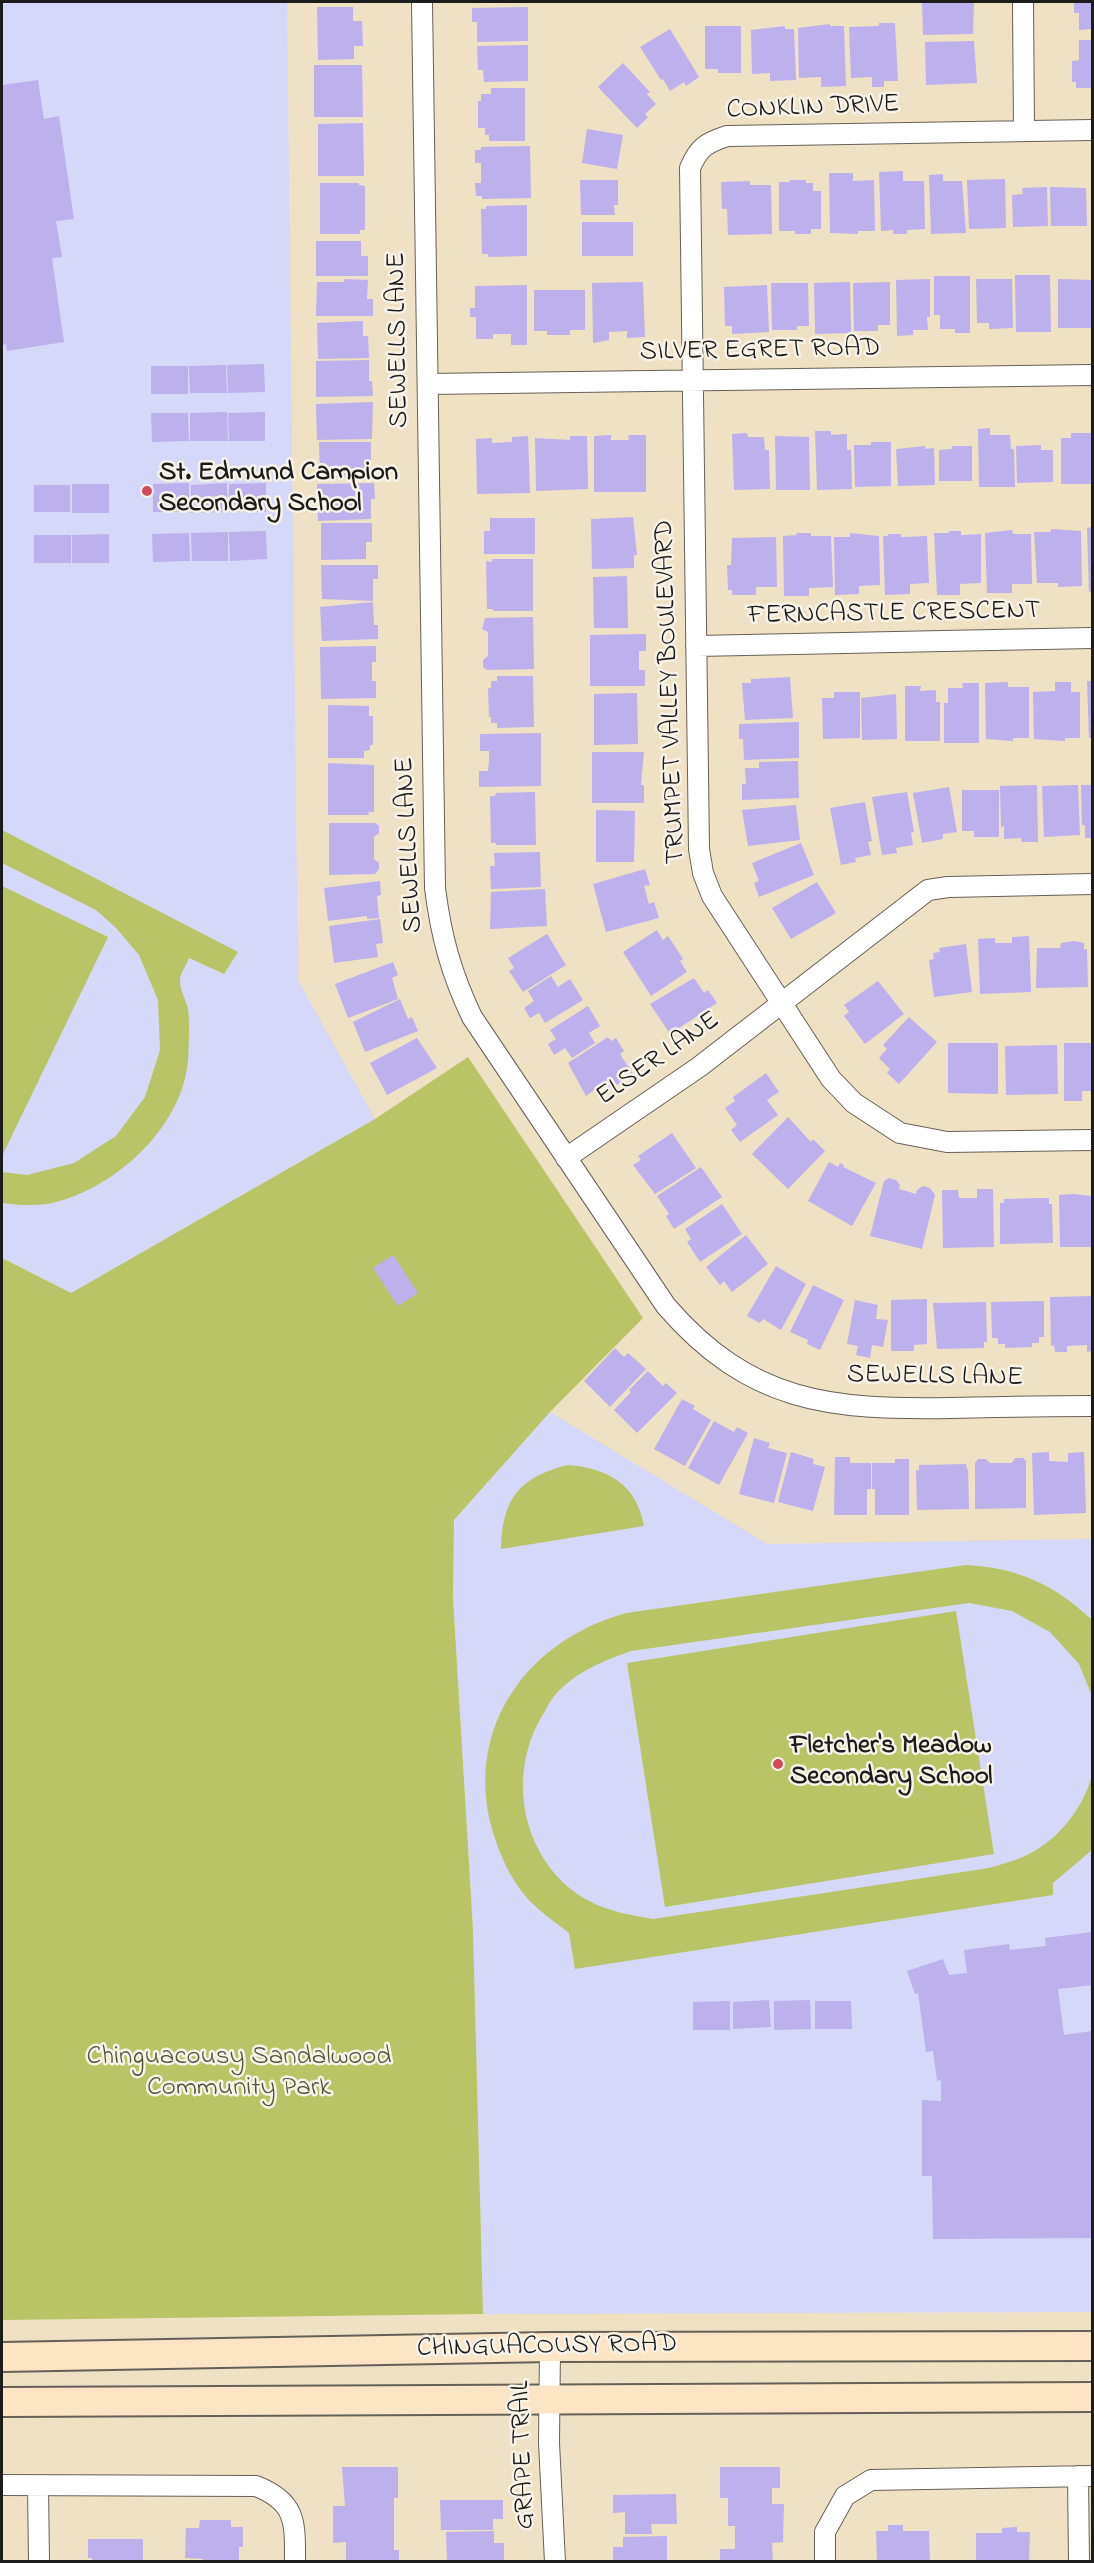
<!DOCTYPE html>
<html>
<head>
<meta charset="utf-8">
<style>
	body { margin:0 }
	#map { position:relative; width:1094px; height:2563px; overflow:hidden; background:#efe1c4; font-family:"Indie Flower",sans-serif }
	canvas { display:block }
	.frame { position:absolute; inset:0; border:3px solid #1c1c1c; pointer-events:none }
</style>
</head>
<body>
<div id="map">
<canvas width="1094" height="2563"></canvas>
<div class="frame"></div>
</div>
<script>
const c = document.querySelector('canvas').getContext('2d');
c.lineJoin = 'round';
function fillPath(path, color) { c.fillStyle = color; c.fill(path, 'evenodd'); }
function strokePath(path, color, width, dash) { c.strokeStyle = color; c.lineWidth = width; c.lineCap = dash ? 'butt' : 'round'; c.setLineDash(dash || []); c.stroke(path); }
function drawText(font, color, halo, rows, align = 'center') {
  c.font = font + ' "Indie Flower",sans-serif'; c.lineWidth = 5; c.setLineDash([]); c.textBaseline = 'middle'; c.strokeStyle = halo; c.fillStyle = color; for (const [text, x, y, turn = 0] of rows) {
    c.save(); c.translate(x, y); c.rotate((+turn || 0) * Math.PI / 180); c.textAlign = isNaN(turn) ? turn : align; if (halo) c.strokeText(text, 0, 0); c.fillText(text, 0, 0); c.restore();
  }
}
fillPath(new Path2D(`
	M2,2H287L298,980L375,1119L71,1293L2,1258Z
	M550,1412L767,1544L1092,1539V2312L483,2314L473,1930L453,1598L454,1520Z`), '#d6d8f9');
fillPath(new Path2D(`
	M2,830L238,952L224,974L189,958C187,964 181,972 180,979C179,988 186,1000 188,1009C190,1025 189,1043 188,1060C183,1128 112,1192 47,1204C33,1206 16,1205 2,1203V1172L27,1175L74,1163L116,1136L145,1097L160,1050L158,1000L139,955L116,928L96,910L2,863Z
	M2,886L108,937L3,1154L2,1153Z
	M468,1057L643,1318L550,1412L454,1520L453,1598L473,1930L483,2314L2,2320V1258L71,1293L375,1119Z
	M568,1465C607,1468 637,1484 644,1526L501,1549C502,1499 519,1477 568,1465Z
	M966,1565C1018,1568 1054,1584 1092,1620V1696L1079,1664L1050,1632L1012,1611L969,1603L631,1651C603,1661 577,1671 556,1694C551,1699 547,1707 544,1713C508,1769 519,1848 572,1890C596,1909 624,1914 653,1919L989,1868C1002,1864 1017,1860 1029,1854C1059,1839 1084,1807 1092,1775V1850L1053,1883V1895L575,1969L569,1933C555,1922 539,1911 527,1898C510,1879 499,1853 492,1829C464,1727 528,1640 626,1613Z
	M956,1611L994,1854L665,1907L627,1663Z`), '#b8c466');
fillPath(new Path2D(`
	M922,2H974L973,34L923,35Z
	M1074,2H1092V29L1079,30V13H1074Z
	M317,7H353V21H362L363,46H354V59L318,60Z
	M528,7V41L477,42V22H472V8Z
	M879,23H895L898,81H884V87H872V77L851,78L849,27L879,26Z
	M830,24V26H844L846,86L821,87V77L799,78L798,28Z
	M705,26H741V73H718V69H705Z
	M785,26V29H794L796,80L770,81V73L752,74L751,30Z
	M670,29L699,77L686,86L684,82L670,91L663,79L661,80L640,47Z
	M1079,40H1092V88H1076V82H1072V61L1079,60Z
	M974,41L977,83L926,85L925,42Z
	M528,45V81L484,82L483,70H478L477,46Z
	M623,63L650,92L647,94L656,104L645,114L648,117L637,128L598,87Z
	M314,65H362L363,117H314Z
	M38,80L44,119L59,116L74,219L56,221L62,257L52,258L64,342L7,351L6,344L2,345V85Z
	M491,88H525V141H489V135H485V128H478V101H481V94H491Z
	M363,123L364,176H318V124Z
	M587,129L623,135L617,169L582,163Z
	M530,146L531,198L482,199V196H476L475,183H481V163H475V150H481V147Z
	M903,171V181H924L925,229L907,230V234H893V230L881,231L879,172Z
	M829,173H853V181L874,180L875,231H858V234L830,233Z
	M943,174V181H962L966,233L931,234L929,175Z
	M1005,179L1006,228L969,229L967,180Z
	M580,180H618V205H614L615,215H581Z
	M790,180H806V183H813V191H821V229H811V234H795V231H779V182H789Z
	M750,181V185H771L772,234L728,235L727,209H722L721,182Z
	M320,183H359V185L365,186V230H360V234H320Z
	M1047,187L1048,226L1013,227L1012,195L1023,194L1022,188Z
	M1050,187L1086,188L1087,226H1051Z
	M527,205V256L488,257V254H482L481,209H486V206Z
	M582,222H633V256H582Z
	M316,241H361V256H368V276H316Z
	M1015,275H1050L1051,332H1016Z
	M934,276H970V333H955V329H940V315H934Z
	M344,279L368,280L367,299H373V316H316L317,282H344Z
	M930,279V317H927L928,330H913V335L897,336L896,280Z
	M976,279H1012L1013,328L989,329V323H977Z
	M1058,279L1092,280V328H1058Z
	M643,282L645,337L627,338V331L609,332V340L593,343L592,283Z
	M850,282L851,333L815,334L814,283Z
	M890,282V325H878V331H854L853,283Z
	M771,283H808L809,326H797V330H772Z
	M527,285V345H511V334H493V339H476V317H470V308H475V286Z
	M767,285L769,332L732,334V326H725L724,287Z
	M534,290H585V330H570V335H547V331H534Z
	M363,321V336H368L369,358L318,359L317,323Z
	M369,360V381H372L373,396L316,397V361Z
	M264,364L265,392L228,393L227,365Z
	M226,365L227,393H190L189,366Z
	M151,366H188V394H151Z
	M373,402L372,439L317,440L316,404Z
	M227,412L228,441H190V413Z
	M265,412V441H229L228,413Z
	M151,413H188L189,441L152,442Z
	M990,428V435H1010L1011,449H1014L1015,487H979L978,429Z
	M815,431H831V435L847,434V450H851L852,489L817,490Z
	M747,433L748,437H764L765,450H769L770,489L734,490L732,434Z
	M1071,433H1092V484H1061V438H1071Z
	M611,435V440H629L628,435H646V492H594V436Z
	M528,436L530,493L477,494L476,439L492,438V443L512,442V437Z
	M570,436H587L588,489L536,491L535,438L570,440Z
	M775,436L809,437L810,490H776Z
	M319,442H371V469H365V477L320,478Z
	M871,442H891V486L855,487L854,445H871Z
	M1041,445V450H1053V482L1017,483L1016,446Z
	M925,446V449L934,448L935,485L898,486L896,449Z
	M952,446H972V481H939V450L952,449Z
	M189,483V512H153V484Z
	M227,483L228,512L191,513V485Z
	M266,483V512H229V484Z
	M374,483L375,499H371V519L318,521L317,484Z
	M72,484H109V513H72Z
	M34,485H70V512H34Z
	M633,517L637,555H634V568L592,569L591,519Z
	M490,518H535V554H484V531H490Z
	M321,523H372V542H366V559L321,560Z
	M1092,527V592H1089L1087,528Z
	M1051,529L1081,531L1082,586L1058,587V583H1037L1034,532H1051Z
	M1012,530L1013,534H1031L1032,584H1012V593H987L985,533Z
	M266,531L267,559L230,561L229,532Z
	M949,531H961V535L981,534V583L960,584V595H937L934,533H949Z
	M228,532V561H192L191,533Z
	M189,533L190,561L153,562L152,534Z
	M796,533H811V536H831L833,587L809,588V596H784L783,536L797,535Z
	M850,533L879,536L880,585L859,586V594L835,595L834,537H850Z
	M109,534V563H72V535Z
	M888,534H901V537L927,536L929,583L910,584V594L885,595L883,536H888Z
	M34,535H71V563H34Z
	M776,537L777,587H756V595H732V590H728L727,565H731L732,538Z
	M492,559H533V611H493V609H487L486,561L492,562Z
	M321,565H378V579H373V601L322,599Z
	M627,576L628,628H594L593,577Z
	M373,602L374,625H378V639L322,641L320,607Z
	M533,617L534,669L487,670L483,667V660L488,656V632L482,629L485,618Z
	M646,634V651H639V670H645V686H590V635Z
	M376,646V662H372V681H376V698L321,699L320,647Z
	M497,676H533L534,727L497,728V723H491V717H489L488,688H491V681H497Z
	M790,677L793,718L745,720L742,683H751V679Z
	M1087,681H1092V738H1089Z
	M1008,682V687H1029V738H1013V741L986,739L985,683Z
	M1055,682H1071V692H1080V738H1065V741L1034,739L1033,692L1055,691Z
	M962,683H979V743H944V703H948V688H963Z
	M905,686H921L920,691L936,690V702H940V741H905Z
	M834,692H860V738L823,739L822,698H834Z
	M637,693L638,744L594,745V694Z
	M896,694L897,739L862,740L861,698Z
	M328,705L369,706V716H373V745H370V750L364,751V758H328Z
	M799,722V758L744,760L743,739H739V724Z
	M541,733V786L479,787V771H488L489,760V751H480V734Z
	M592,752H644L641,785H644V803H592Z
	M798,761L799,798L742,800V784H746L745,768H759V762Z
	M328,763L374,765V812H368L369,815H328Z
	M1037,785L1038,842H1022L1021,838L1004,839V826L1001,827L1000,786Z
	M1078,785L1080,835L1044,837L1042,786Z
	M1081,785H1092V838H1085V825H1082Z
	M949,787L957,832L943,834V839L922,843L913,793Z
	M962,790H999V837H974V831H962Z
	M535,792L536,845H496V843H491L490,796H495L496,793Z
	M907,792L914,832L911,833L913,845L896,848L897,853L882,855L872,797Z
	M865,802L872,841L868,842L871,855L855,858L856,862L841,865L830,808Z
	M796,805L800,840L748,846L742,810Z
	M596,810L635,811L634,862H596Z
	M329,823H375L379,826V833L374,837V859L379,863V869L375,874L329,875Z
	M801,843L814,875L759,897L754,883L759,881L752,863Z
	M540,852L541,887L491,889L490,866H495L494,853Z
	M645,869L650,885L644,886L649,904L654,902L659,918L606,932L593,884Z
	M380,881L381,895L377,896L379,918L367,919V916L328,921L324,888Z
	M817,882L836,913L791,939L772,908Z
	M545,889L547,926L490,929L491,892Z
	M380,919L383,943L376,944L378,957L334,963L329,926Z
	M657,930L663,940L668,936L683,959L680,961L687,972L651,996L623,952Z
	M547,934L566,965L523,992L509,971L514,968L508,958Z
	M1029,936L1031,992L980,994L978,939L995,938V943H1012V937Z
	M1074,941L1084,943V949H1087L1088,987L1036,988L1037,948H1060L1061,943Z
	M966,944L972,992L934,997L929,960L934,959L933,953L940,952L939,948Z
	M393,962L398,975L392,978L398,999L348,1018L335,984Z
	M551,976L558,987L570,979L583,1000L545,1023L539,1013L530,1018L524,1008L534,1001L528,991Z
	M694,978L704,993L708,990L717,1003L670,1034L650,1004Z
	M878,981L904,1014L865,1044L844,1016L849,1012L844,1005Z
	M400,999L408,1019L412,1017L418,1031L365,1052L353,1022Z
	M588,1006L600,1026L589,1033L595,1043L572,1058L565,1048L554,1055L548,1044L556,1039L550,1030Z
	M909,1017L937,1042L899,1084L887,1073L890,1069L879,1058L887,1049L883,1045Z
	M608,1037L611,1041L616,1038L624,1051L620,1054L633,1074L609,1090L604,1083L586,1096L568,1063Z
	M417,1038L437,1068L387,1095L370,1063Z
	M948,1043H998V1094L948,1093Z
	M1064,1043H1092V1091H1082V1101H1064Z
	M1057,1045L1058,1094L1006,1095L1005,1046Z
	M766,1073L779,1092L767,1100L778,1115L740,1142L731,1130L737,1125L725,1108L735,1101L733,1097Z
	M788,1117L811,1142L813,1139L825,1151L788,1189L752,1154Z
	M672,1133L696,1168L655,1194L633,1165L641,1160L638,1156Z
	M829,1162L838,1167L840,1163L844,1165L843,1167L876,1183L852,1226L808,1201Z
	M701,1167L722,1197L674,1229L666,1216L669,1214L657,1196Z
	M889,1178L896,1180L900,1185L899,1189L916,1194L917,1190L923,1186L930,1188L935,1195L922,1249L870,1236L884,1181Z
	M977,1189H993L994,1247L943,1248L942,1190H958L959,1198H977Z
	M1074,1194L1092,1196V1247H1060L1059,1195Z
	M1038,1198H1049V1204H1052L1053,1243L1000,1244V1203H1004V1199Z
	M722,1204L742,1234L700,1262L687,1242L691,1239L685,1229Z
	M746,1235L768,1264L732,1292L724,1281L720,1285L706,1267Z
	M393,1255L418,1293L398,1306L373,1268Z
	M776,1266L806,1284L781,1330L763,1319L760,1323L747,1316Z
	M813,1285L844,1300L820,1350L807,1344L808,1340L790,1332Z
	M1092,1296V1351L1087,1352V1345L1067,1346V1352H1055L1054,1345L1051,1346L1050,1297Z
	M927,1299V1344L914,1345V1351H891V1300Z
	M855,1300L878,1305L876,1319L888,1320L883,1347L872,1345L870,1358L856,1355L858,1346L847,1344Z
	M1044,1301V1337H1039V1343H1032V1347L1005,1348V1344H998V1338H992L991,1302Z
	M986,1302L987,1342H984V1348L937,1349L933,1303Z
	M615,1348L624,1357L628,1353L646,1369L610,1407L584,1381Z
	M648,1371L663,1386L666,1383L677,1393L637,1433L614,1410L631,1392L629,1390Z
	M682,1399L695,1406L693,1409L711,1420L685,1466L654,1449Z
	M714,1421L734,1432L737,1427L748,1433L719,1485L688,1468Z
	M754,1438L770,1443L768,1448L787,1453L774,1503L739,1494Z
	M791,1452L814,1459L813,1464L825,1467L813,1511L778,1502Z
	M1049,1452V1461L1068,1462V1453L1084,1452L1086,1513L1034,1515L1032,1453Z
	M835,1457H850V1463H871V1489H867V1515H834Z
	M1015,1458H1023L1026,1461V1508L975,1509V1463L978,1459H986L990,1463H1012Z
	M895,1459H909V1515H875V1489H872V1463H895Z
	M966,1464L967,1469H968L969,1509L917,1510L916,1470H919V1465Z
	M1092,1932V1985L1058,1989L1064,2035L1092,2031V2238L933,2239L932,2176H922V2100L941,2101V2080L937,2081L933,2051L926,2052L918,1993L915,1994L907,1971L943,1959L949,1975L967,1973L964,1950L1009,1944L1010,1950L1046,1946L1045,1938Z
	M769,2000L771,2027L733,2029V2002Z
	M810,2000L811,2029L774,2030V2001Z
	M730,2001V2030H693V2002Z
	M815,2001H851L852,2029H815Z
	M342,2467H398V2498H394V2550H399V2562H346V2542L333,2543V2506H345Z
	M720,2467H780V2488H772V2504H784L783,2542L772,2543L773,2562H720V2549H735V2526H728V2498H720Z
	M676,2494L677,2524H651L652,2534H625V2512L613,2513V2495Z
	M440,2500H503V2519H493V2530H441Z
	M200,2520H231V2527H243V2547H239V2562H203V2559L185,2558L186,2528H199Z
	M888,2525H903V2531H929L930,2562H877L876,2531H888Z
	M1017,2527V2532H1030L1029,2562H976V2533H1002V2528Z
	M494,2531V2543H504V2561L447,2562L446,2532Z
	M667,2536V2562H613V2547H623V2537Z
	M88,2539H143V2562H92V2558H88Z`), '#bcb0ed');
const street = new Path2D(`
	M422,2L435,888C441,936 451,973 472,1017L666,1306C750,1403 830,1410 951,1408C998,1407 1045,1406 1092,1406
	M1023,2L1024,130
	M1092,130L727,136C706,143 699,147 690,168L699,849L703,873L712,896L831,1079L854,1103L900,1133L947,1142L1092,1140
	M428,384L1092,375
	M696,646L1092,638
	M566,1158L699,1067L928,890L948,887L1092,884
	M550,2347L549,2443L555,2562
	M1078,2476L1079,2562
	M2,2485L256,2486C297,2502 295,2523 295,2562
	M38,2487L39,2562
	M825,2562V2532L845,2496L871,2480L1092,2476`);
const secondary = new Path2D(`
	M2,2357L550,2347L1092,2346
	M2,2402L1092,2397`);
strokePath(street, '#666157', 22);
strokePath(secondary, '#666157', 32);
strokePath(street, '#fff', 20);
strokePath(secondary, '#fce5c4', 28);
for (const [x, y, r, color] of [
	[147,491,6,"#d1495b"],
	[778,1764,6,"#d1495b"]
]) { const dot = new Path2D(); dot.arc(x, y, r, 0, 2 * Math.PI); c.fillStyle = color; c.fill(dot); strokePath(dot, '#f7f3e8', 2); }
drawText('27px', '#1c1c1c', '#f7f3e8', [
	["CONKLIN DRIVE",813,109,-2],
	["SEWELLS LANE",400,340,-91],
	["SILVER EGRET ROAD",760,352,-1],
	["FERNCASTLE CRESCENT",894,615,-1],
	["TRUMPET VALLEY BOULEVARD",672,692,-92],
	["SEWELLS LANE",411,845,-93],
	["ELSER LANE",659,1060,-35],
	["SEWELLS LANE",935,1378,1],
	["CHINGUACOUSY ROAD",547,2348,-1],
	["GRAPE TRAIL",525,2455,-92]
]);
drawText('bold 27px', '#1c1c1c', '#f7f3e8', [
	["St. Edmund Campion",159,475],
	["Secondary School",159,506],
	["Fletcher's Meadow",790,1748],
	["Secondary School",790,1779]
], 'left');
drawText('27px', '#535736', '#f7f3e8', [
	["Chinguacousy Sandalwood",239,2059],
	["Community Park",239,2090]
]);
</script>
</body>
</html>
